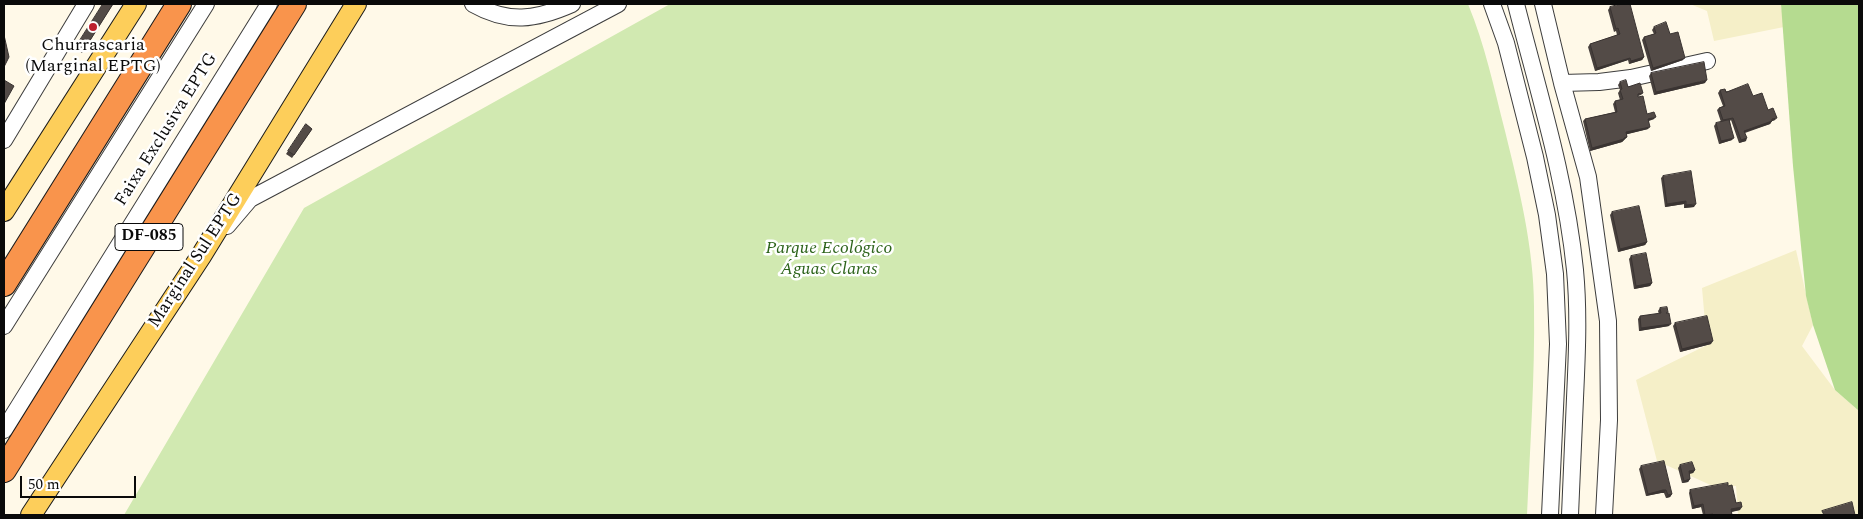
<!DOCTYPE html>
<html>
<head>
<meta charset="utf-8">
<style>
	body { margin:0 }
	#map { position:relative; width:1863px; height:519px; overflow:hidden; background:#fff9e8; font-family:Spectral,serif }
	canvas { display:block }
	.frame { position:absolute; inset:0; border:5px solid #0a0a0a; pointer-events:none }
	.scale { position:absolute; left:20px; top:476px; width:116px; height:22px; box-sizing:border-box; border:2px solid #0a0a0a; border-top:0; padding-left:6px; font-size:15px; line-height:18px; white-space:nowrap; color:#0a0a0a; -webkit-text-stroke:4px #fff; paint-order:stroke }
</style>
</head>
<body>
<div id="map">
<canvas width="1863" height="519"></canvas>
<div class="frame"></div>
<div class="scale">50 m</div>
</div>
<script>
const c = document.querySelector('canvas').getContext('2d');
c.lineJoin = 'round';
function fillPath(path, color) { c.fillStyle = color; c.fill(path, 'evenodd'); }
function strokePath(path, color, width, dash) { c.strokeStyle = color; c.lineWidth = width; c.lineCap = dash ? 'butt' : 'round'; c.setLineDash(dash || []); c.stroke(path); }
function drawText(font, color, halo, rows, align = 'center') {
  c.font = font + ' Spectral,serif'; c.lineWidth = 5; c.setLineDash([]); c.textBaseline = 'middle'; c.strokeStyle = halo; c.fillStyle = color; for (const [text, x, y, turn = 0] of rows) {
    c.save(); c.translate(x, y); c.rotate((+turn || 0) * Math.PI / 180); c.textAlign = isNaN(turn) ? turn : align; if (halo) c.strokeText(text, 0, 0); c.fillText(text, 0, 0); c.restore();
  }
}
fillPath(new Path2D(`
	M1690,4H1781L1784,27L1714,41L1707,11Z
	M1796,250L1813,325L1802,346L1835,390L1859,411V515H1738L1736,486L1715,487L1657,461L1636,380L1707,345L1702,288Z`), '#f5efc8');
fillPath(new Path2D(`
	M670,4H1468C1485,45 1494,88 1505,131C1519,188 1534,248 1534,307C1535,376 1530,446 1527,515H124L304,208Z`), '#d1e9b1');
fillPath(new Path2D(`
	M1781,4H1859V411L1835,390L1813,325L1806,296L1793,166Z`), '#b5db90');
const minor = new Path2D(`
	M473,4C508,24 536,20 572,4
	M1492,4L1506,43L1535,157L1547,215L1555,274L1558,344L1550,515
	M1516,4C1538,91 1566,179 1575,270C1579,312 1577,355 1575,398C1573,437 1572,476 1570,515
	M1543,4L1562,83L1588,177L1608,321L1609,420L1604,515
	M1562,83L1599,82L1631,78L1707,61
	M4,140L86,4
	M227,226L250,199L618,4
	M4,326L206,4
	M4,430L269,4`);
const major = new Path2D(`
	M4,211L136,4
	M31,515L201,256L356,4`);
const highway = new Path2D(`
	M4,284L179,4
	M4,470L294,4`);
strokePath(minor, '#3d3d3d', 18);
strokePath(major, '#1b1b1b', 22);
strokePath(highway, '#1b1b1b', 26);
strokePath(minor, '#fff', 16);
strokePath(major, '#fdce5a', 20);
strokePath(highway, '#f9944c', 24);
fillPath(new Path2D(`
	M103,4H113L82,53L75,48Z
	M1610,7L1644,57L1642,60L1629,64L1628,60L1595,71L1588,47L1590,44L1617,35L1616,31L1614,32L1608,10Z
	M1654,27L1670,34L1683,60L1651,71L1642,40L1644,37L1654,34L1652,30Z
	M1651,73L1705,83L1654,95L1649,76Z
	M1620,82L1628,87L1643,93L1641,95L1638,96L1647,114L1654,119L1649,121L1648,129L1627,134V137L1622,142L1590,151L1583,121L1585,119L1615,112L1613,104L1615,101L1620,100L1618,93L1620,90L1618,85Z
	M1720,90L1753,96L1768,110L1775,120L1772,121L1770,124L1745,133L1746,141L1739,143L1731,120L1730,121L1732,140L1719,144L1714,126L1716,123L1721,122L1717,110L1719,108L1723,106L1718,93Z
	M306,124L312,129L292,158L286,154Z
	M1663,176L1694,207L1684,208V204L1665,207L1661,178Z
	M1612,212L1647,242L1645,245L1618,252L1610,215Z
	M1631,256L1652,283L1650,286L1634,289L1629,259Z
	M1660,308L1667,313L1669,326L1639,331L1638,319L1640,316L1659,314L1658,311Z
	M1675,323L1711,344L1680,352L1673,326Z
	M1680,465L1695,470L1693,473L1689,474L1690,479L1688,482L1682,483L1678,468Z
	M1641,466L1672,494L1670,497L1666,498L1664,493H1661L1646,496L1639,469Z
	M1728,486L1740,510L1732,512V515H1703L1701,507L1692,509L1689,493L1690,490Z`), '#47403d');
fillPath(new Path2D(`
	M1644,57L1642,60L1629,64L1631,61Z
	M1630,58L1628,60L1595,71L1597,68Z
	M1685,58L1683,60L1651,71L1653,68Z
	M1707,80L1705,83L1654,95L1656,92Z
	M1656,117L1654,119L1646,121L1648,119Z
	M1777,118L1775,120L1772,121L1770,124L1742,133L1744,131Z
	M1650,127L1648,129L1624,135L1626,132Z
	M1627,137L1622,142L1590,151L1592,148Z
	M1734,138L1732,140L1719,144L1721,141Z
	M1747,138L1746,141L1739,143L1741,140Z
	M1686,201L1684,204L1665,207L1667,204Z
	M1696,204L1694,207L1684,208L1686,205Z
	M1647,242L1645,245L1618,252L1620,249Z
	M1652,283L1650,286L1634,289L1636,286Z
	M1671,324L1669,326L1639,331L1641,328Z
	M1713,341L1711,344L1680,352L1682,349Z
	M1695,470L1693,473L1687,474L1689,471Z
	M1690,479L1688,482L1682,483L1684,481Z
	M1663,490H1666L1664,493H1661L1646,496L1648,494Z
	M1672,494L1670,497L1666,498L1668,495Z
	M1703,504L1701,507L1692,509L1694,506Z
	M1742,507L1740,510L1729,512L1731,509Z`), '#3a3432');
const building = new Path2D(`
	M103,4H113L84,50L77,45Z
	M1621,4H1630L1644,57L1631,61L1630,58L1597,68L1590,44L1620,34L1618,28L1616,29L1610,7Z
	M1666,22L1670,34L1678,32L1685,58L1653,68L1644,37L1654,34L1656,33L1654,27Z
	M4,35L9,57L4,67Z
	M1704,62L1707,80L1656,92L1651,73Z
	M4,80L14,86L4,104Z
	M1626,80L1628,87L1640,83L1643,93L1638,94V97L1643,96L1647,114L1654,112L1656,117L1648,119L1650,127L1626,132L1627,137L1624,138V139L1592,148L1585,119L1617,112L1615,101L1623,99L1620,90L1622,89L1620,82Z
	M1748,84L1753,96L1762,93L1768,110L1773,108L1777,118L1772,119V121L1744,131L1747,138L1741,140L1733,118L1723,120L1719,108L1725,106L1720,90L1725,89L1726,92Z
	M1729,120L1734,138L1721,141L1716,123Z
	M306,124L312,129L294,155L288,151Z
	M1691,171L1696,204L1686,205V201L1667,204L1663,176Z
	M1639,206L1647,242L1620,249L1612,212Z
	M1646,253L1652,283L1636,286L1631,256Z
	M1667,307L1668,312L1666,313H1669L1671,324L1641,328L1640,316L1661,313L1660,308Z
	M1707,316L1713,341L1682,349L1675,323Z
	M1664,461L1672,494L1668,495L1666,490H1663L1648,494L1641,466Z
	M1692,462L1695,470L1689,471L1690,479L1684,481L1680,465Z
	M1728,483V486L1732,485L1736,503L1741,502L1742,507L1731,509L1732,515H1713V514L1705,515L1703,504L1694,506L1690,490Z
	M1852,502L1855,515H1824L1822,511Z`);
fillPath(building, '#534b47');
strokePath(building, '#3a3432', 1);
for (const [x, y, r, color] of [
	[93,27,5,"#bd1f2e"]
]) { const dot = new Path2D(); dot.arc(x, y, r, 0, 2 * Math.PI); c.fillStyle = color; c.fill(dot); strokePath(dot, '#fff', 2); }
for (const [x, y, w] of [
	[149,237,68]
]) { const box = new Path2D(); box.roundRect(x - w / 2, y - 13.5, w, 27, 4); c.fillStyle = '#fff'; c.fill(box); strokePath(box, '#0a0a0a', 1); }
drawText('bold 16px', '#0a0a0a', null, [
	["DF-085",149,237]
]);
drawText('18px', '#0a0a0a', '#fff', [
	["Churrascaria",93,46],
	["(Marginal EPTG)",93,67]
]);
drawText('18px', '#0a0a0a', '#fff', [
	["Faixa Exclusiva EPTG",167,130,-58],
	["Marginal Sul EPTG",196,261,-57]
]);
drawText('italic 18px', '#2c631a', '#fff', [
	["Parque Ecológico",829,249],
	["Águas Claras",829,270]
]);
</script>
</body>
</html>
